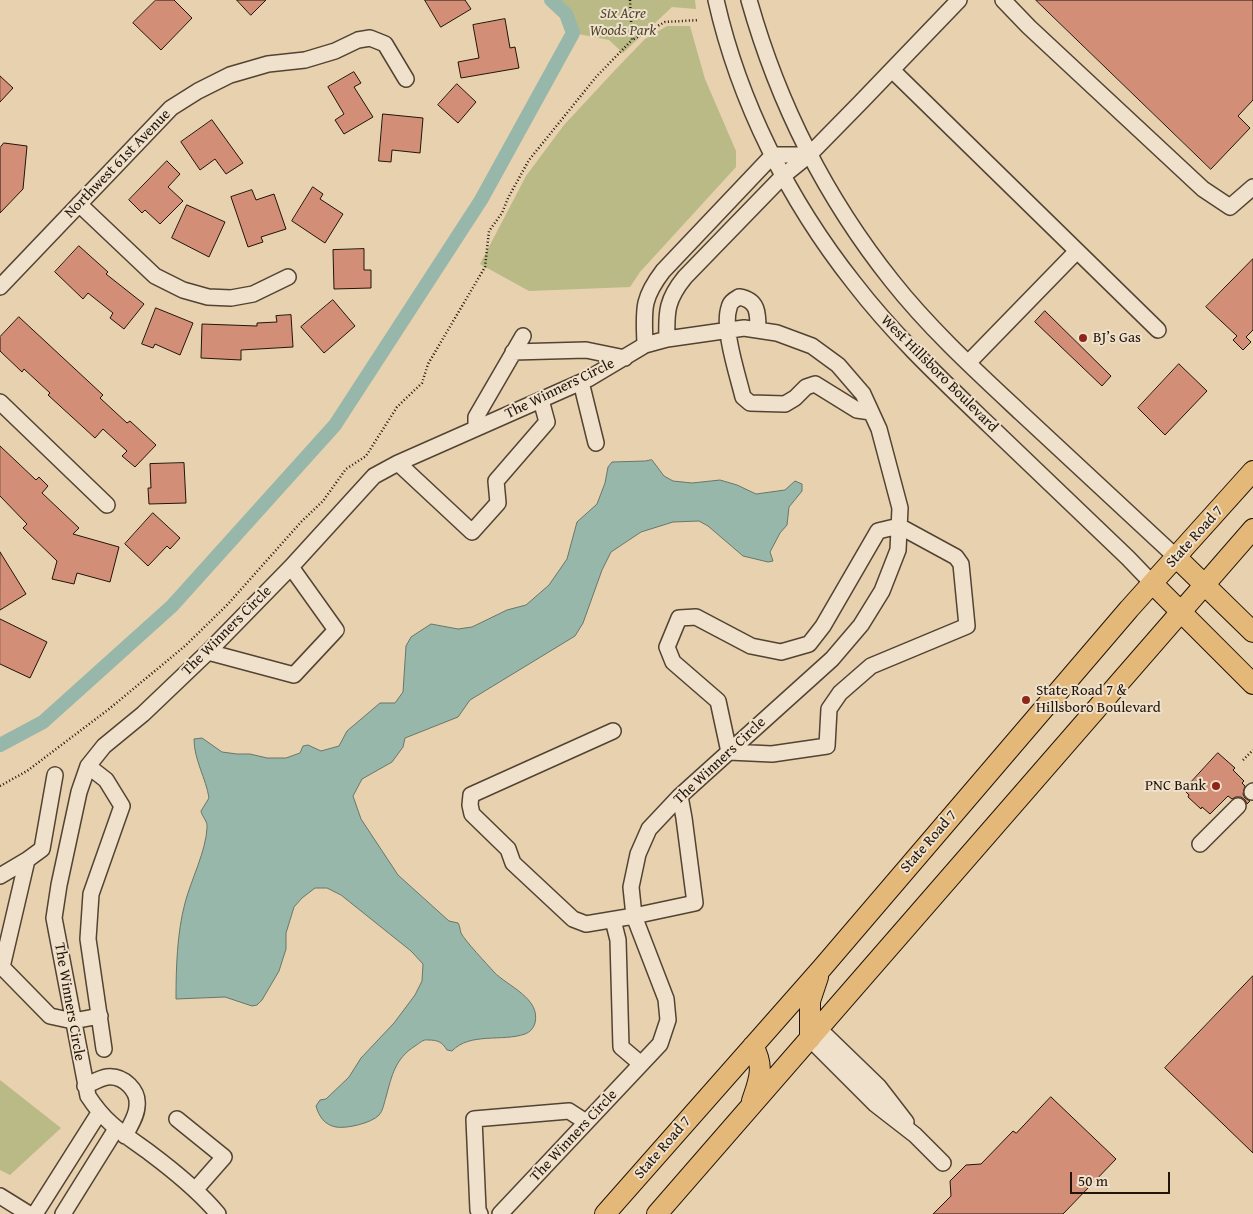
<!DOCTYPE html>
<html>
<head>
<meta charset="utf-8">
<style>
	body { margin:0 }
	#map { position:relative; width:1253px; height:1214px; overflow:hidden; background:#e7d1af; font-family:"Gentium Book Plus",serif }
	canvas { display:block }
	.scale { position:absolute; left:1070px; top:1172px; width:100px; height:22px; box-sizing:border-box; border:2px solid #221408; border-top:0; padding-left:6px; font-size:15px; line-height:18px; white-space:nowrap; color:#221408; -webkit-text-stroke:4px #efe1cb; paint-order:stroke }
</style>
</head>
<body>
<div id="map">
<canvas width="1253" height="1214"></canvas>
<div class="scale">50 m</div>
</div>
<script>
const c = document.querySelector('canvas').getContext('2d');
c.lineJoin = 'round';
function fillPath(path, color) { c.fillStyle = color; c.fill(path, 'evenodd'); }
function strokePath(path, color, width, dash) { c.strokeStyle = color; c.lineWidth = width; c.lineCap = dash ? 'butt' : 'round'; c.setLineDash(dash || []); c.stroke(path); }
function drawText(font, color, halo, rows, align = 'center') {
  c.font = font + ' "Gentium Book Plus",serif'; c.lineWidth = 4; c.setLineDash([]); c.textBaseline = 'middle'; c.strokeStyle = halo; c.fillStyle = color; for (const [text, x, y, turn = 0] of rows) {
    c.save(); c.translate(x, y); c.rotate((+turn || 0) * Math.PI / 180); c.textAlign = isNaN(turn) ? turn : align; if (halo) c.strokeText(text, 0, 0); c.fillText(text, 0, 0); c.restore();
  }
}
fillPath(new Path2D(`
	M551,0H695L696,9L672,7L623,53L609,40L573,33L566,14Z
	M667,26H690L705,79L736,151V167L640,272L630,287L529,291L480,264L526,176L564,125L617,68L645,39Z
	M0,1080L61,1128L10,1175L0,1170Z`), '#baba87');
const water = new Path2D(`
	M652,460L664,476L673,481L692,483L720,480L737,485L756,494L785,490L795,481L802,484V491L789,507L787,525L780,533L770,552L773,561L768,562L743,556L708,526L699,521L673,522L641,532L611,552L602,570L583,623L575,636L470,700L458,717L405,738L403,747L392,762L362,779L353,796L361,819L398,875L449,921L458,923C460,926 460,930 461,933C465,941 487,964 494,972C507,986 541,998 535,1023C533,1029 530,1032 525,1034C502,1042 470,1032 452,1051L447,1050C442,1042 438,1040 428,1040C423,1039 420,1043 415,1046C395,1059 392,1075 386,1097C384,1103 383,1111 379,1115C372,1123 346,1129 336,1127C325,1125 319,1117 316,1106L320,1100L326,1099L349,1077L361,1058L394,1023L415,995L422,981L423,964L411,951L341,895L327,888H315L302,898L294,907L286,933V949L279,971L262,1000L257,1005L252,1006L225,997L176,999C176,968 177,933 185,903C191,880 206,851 207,828C208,821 202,817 201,811L209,798C206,778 194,760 194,739L202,738L222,752L237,754H250L267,758H286L300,753L303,746L308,745L321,751L339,746L347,731L380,703H395L403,692L406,646L411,637L431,624L458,629L472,627L507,610L526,605L549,585L567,559L577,522L597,504L605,483L608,467L612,462L645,461Z`);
fillPath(water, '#97b7aa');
strokePath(water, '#687669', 1);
strokePath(new Path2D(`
	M0,745L43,722L172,606L335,425L481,200L573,33L566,14L551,0`), '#97b7aa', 14);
const building = new Path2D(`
	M156,0H174L192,18L161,50L133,23Z
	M237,0H266L251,15Z
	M425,0H465L471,9L441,27Z
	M1036,0H1253V100L1238,116L1250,128L1211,169Z
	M505,19L510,48L515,47L519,68L461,78L458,62L479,58L473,25Z
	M354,72L361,83L354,87L373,117L344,134L335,120L344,114L328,87Z
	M0,76L13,88L0,102Z
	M457,84L476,102L458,123L438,105Z
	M383,114L423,118L420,153L392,150L391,162L379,161Z
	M212,120L243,163L226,174L215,159L200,170L181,142Z
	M4,143L27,146L23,189L0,213V148Z
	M167,161L180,174L168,187L183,201L160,224L145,210L142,213L129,200Z
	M313,187L323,194L320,199L343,214L325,243L292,221Z
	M252,190L256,200L274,194L286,229L261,237L263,242L248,247L231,197Z
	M187,205L225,222L209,257L172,238Z
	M79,246L108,272L106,274L144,304L124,329L110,318L113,313L88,293L83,299L55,272Z
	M364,249V270H371V288L334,289L333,250Z
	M1253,259V330L1246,337L1251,342L1243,350L1233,340L1237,336L1206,307Z
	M333,300L355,326L324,353L301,327Z
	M156,308L193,323L180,355L155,344L153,348L142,344Z
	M1045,311L1111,376L1102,386L1035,322Z
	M291,315L293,347L241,350V360L201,358L202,324L257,326V323L277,322L276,316Z
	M19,317L103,395L100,398L127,423L130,421L156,445L135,467L122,456L127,451L103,429L95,438L48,395L50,393L24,369L22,372L0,351V337Z
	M1179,364L1207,391L1165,435L1138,408Z
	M0,446L36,480L39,477L48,486L42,493L79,528L73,534L119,547L110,582L77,573L74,584L52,579L57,561L23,528L27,524L0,496Z
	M184,463L186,503L149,504L148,488H151L150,464Z
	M153,513L180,538L170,549L167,546L148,566L125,544Z
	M0,552L26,594L0,610Z
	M0,619L47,642L30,678L0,664Z
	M1218,753L1235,768L1233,770L1244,781L1242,783L1245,786L1243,794L1245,798L1250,801L1247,804L1245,800L1241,797H1236L1232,799L1228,796L1210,814L1202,807L1201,809L1188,797L1189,795L1184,790Z
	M1253,976V1153L1165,1068Z
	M1051,1097L1116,1159L1063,1214H933L951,1196L950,1181L966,1165L981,1164L1013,1131L1016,1133Z`);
fillPath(building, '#d38e78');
strokePath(building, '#221408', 1);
const minor = new Path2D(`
	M716,0C739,102 789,201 854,283C894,335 941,379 989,425C1035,469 1081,513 1128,558L1152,583
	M749,0C778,103 825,197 892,281C930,329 976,371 1021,413C1073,461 1124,509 1176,557
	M1003,0L1029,27L1203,189L1230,207L1253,187
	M892,70L1158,330
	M79,204L155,276L183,290L208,297L231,298L253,294L288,277
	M0,287L171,108L198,91L230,75L268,64L305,60L335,51L358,40L370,38L385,44L406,79
	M758,329C758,313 758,300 739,297C734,300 730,302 729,308C722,328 738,376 743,397L750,403L785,404L795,398L806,387L815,384L857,410L871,412
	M667,339C666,311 667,299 685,277L783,176L809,155L860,103L959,0
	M645,345C644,310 641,300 663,271L773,155H809
	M513,352L586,350L625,358
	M968,363L1077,251
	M581,382L596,443
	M0,402L107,505
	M476,428V417L523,336
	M398,463L472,532L498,503L496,481L547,422L541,400
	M899,526L956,557L961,564L967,626L871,666L840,693L829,709L827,746L772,754L729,752L718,701L673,662L667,647L679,618L696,617L751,646L781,652L809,644L823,626L878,531Z
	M208,652L294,675L336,630L291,567
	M613,731L471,795L470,805L472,814L508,849L513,863L573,919L586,924L634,916L695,903L684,818L680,796
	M88,766L106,780L122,806L91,894L88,939L104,1049
	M1252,792L1253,791
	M1200,844L1238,806
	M0,876L27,860
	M613,920L618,940L621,1047L641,1064
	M0,965L50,1016L73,1021L100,1016
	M2,967L27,860L42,849L55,775
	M819,1029L879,1087L906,1122
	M810,1039L875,1104L915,1135L943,1163
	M85,1086C92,1083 100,1078 107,1077C124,1075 139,1091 137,1106C137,1116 129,1127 125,1136
	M177,1119L224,1157L195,1190
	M0,1196L29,1214
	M35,1214L99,1113
	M63,1214L116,1129
	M218,1214C199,1191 174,1171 150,1153C124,1134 106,1124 88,1096L54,918L59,885L79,792L88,766L104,746L143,714L208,652L291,567L374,476L398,463L588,379L645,345L667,339L744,328L777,333L812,346L838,365L863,394L879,429L900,508L898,550L882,591L861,625L832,659L680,796L649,829L638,854L631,887L634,916L666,999L668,1020L660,1044L500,1214
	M480,1214L478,1210L474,1119L569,1111L586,1122`);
const major = new Path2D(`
	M1176,557L1253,632
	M1152,583L1253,684
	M810,1039V1001L818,977
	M752,1101C759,1080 765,1067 753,1046
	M605,1214L822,968L1129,609L1253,471
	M657,1214L1253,529`);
strokePath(minor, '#534332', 18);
strokePath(major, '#221408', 22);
strokePath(new Path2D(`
	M630,0L632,40L665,22L699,20
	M1243,760L1253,750
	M0,786L27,771L109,709L185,646L228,604L301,522L323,501L346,469L366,456L397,407L422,383L428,364L485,267L489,231L502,213L508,198L529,160L596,77L632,40`), '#221408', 2.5, [1, 2.5]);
strokePath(minor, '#efe1cb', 15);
strokePath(major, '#e4b878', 20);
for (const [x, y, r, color] of [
	[1083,338,5,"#8f2418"],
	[1026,700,5,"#8f2418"],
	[1216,786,5,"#8f2418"]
]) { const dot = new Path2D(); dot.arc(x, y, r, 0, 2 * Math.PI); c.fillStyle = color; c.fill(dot); strokePath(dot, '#efe1cb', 2); }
drawText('italic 15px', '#50462e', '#efe1cb', [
	["Six Acre",623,14],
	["Woods Park",623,31]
]);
drawText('15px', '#221408', '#efe1cb', [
	["Northwest 61st Avenue",118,164,-46],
	["West Hillsboro Boulevard",939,374,45],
	["The Winners Circle",560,389,-26],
	["State Road 7",1195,537,-48],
	["The Winners Circle",227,631,-45],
	["The Winners Circle",720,761,-43],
	["State Road 7",929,842,-49],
	["The Winners Circle",69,1002,80],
	["The Winners Circle",574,1136,-47],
	["State Road 7",663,1148,-49]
]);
drawText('15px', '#221408', '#efe1cb', [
	["BJ’s Gas",1093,338],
	["State Road 7 &",1036,691],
	["Hillsboro Boulevard",1036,708],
	["PNC Bank",1206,786,"right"]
], 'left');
</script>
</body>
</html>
